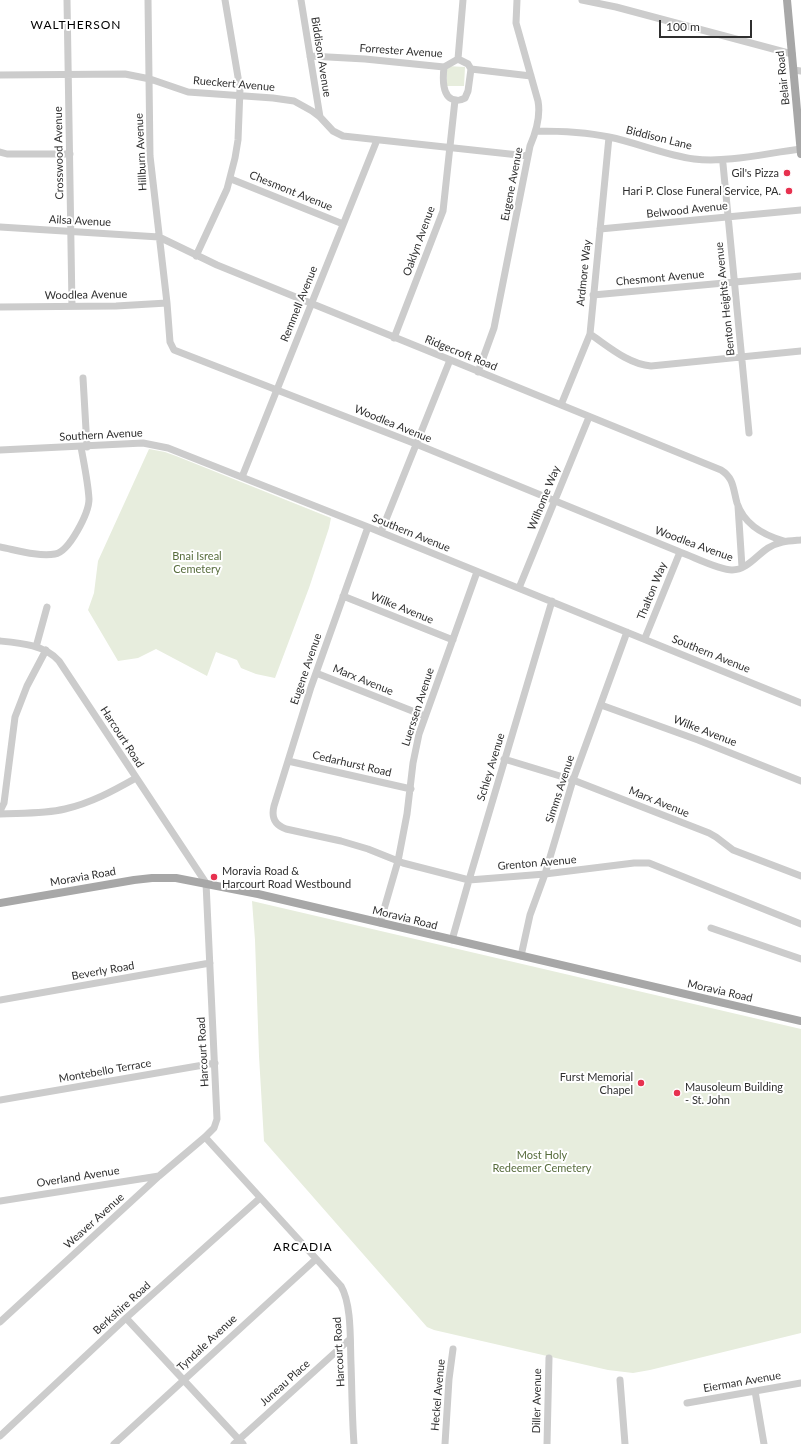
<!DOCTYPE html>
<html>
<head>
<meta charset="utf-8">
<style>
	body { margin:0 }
	#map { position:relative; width:801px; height:1444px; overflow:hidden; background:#fff; font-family:Lato,sans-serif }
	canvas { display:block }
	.scale { position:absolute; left:659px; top:20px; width:93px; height:18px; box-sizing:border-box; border:2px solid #2f2f2f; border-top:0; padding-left:5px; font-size:12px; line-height:14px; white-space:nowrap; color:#2f2f2f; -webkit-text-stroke:3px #fff; paint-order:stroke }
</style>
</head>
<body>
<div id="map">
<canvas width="801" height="1444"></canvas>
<div class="scale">100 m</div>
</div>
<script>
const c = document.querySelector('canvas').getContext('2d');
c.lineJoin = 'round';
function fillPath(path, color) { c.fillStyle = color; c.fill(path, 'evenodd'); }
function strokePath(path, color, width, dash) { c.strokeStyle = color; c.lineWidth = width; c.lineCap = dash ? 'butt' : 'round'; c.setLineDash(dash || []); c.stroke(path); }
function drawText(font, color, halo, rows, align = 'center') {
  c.font = font + ' Lato,sans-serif'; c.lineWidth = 4; c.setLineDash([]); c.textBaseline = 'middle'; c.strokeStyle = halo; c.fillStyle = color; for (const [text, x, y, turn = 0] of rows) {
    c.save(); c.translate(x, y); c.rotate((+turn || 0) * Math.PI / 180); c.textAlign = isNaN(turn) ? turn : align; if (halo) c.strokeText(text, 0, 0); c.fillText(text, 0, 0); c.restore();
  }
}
fillPath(new Path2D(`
	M447,66L465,67L464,86H447Z
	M149,449L165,452L176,456L331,518L329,528L309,588L275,678L256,674L241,668L237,660L216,652L207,676L156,649L138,658L118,661L88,610L94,593L98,561Z
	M252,901L801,1029V1333L650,1370L633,1373L608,1370L434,1330L427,1327L264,1141L259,1056L255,940Z`), '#e7eddd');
strokePath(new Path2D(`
	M67,0L72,306
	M148,0L150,156L167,303L170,342L174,350L416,444L680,552C694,557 719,570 732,570C747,570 757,555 768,548C779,541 789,541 801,540
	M301,0L320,117
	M582,0L616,7L792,54
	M310,56L365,59L444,67L458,59L468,64L471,69
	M458,59L463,0
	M444,67C443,76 441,99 456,100C458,101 463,99 465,98L468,91L471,69
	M471,69L531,76
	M794,70L801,71
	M0,75L125,74L150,79L188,92L273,98L294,101L312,111L320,117L333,131L343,136L528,156
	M536,131C560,131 585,132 609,137C638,143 665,155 694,159C728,163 767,153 801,149
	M0,152L7,154H70
	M723,164L749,433
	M231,179L343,224
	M0,227L159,237L217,265L721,470C734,478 733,489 737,503C744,524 763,535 784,541
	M600,229L801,210
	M196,256L227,189L235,158L238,140L240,89L225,0
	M593,295L801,276
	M0,307L116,306L167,303
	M590,334C608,346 628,364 651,366L801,351
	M394,338L443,211L455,100
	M478,372L494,328L530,146C536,132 541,117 538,101L516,23L517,0
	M83,378L87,447
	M561,405L590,334L609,137
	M0,450L143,443L168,448L368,527L801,703
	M242,477L377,140
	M738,506L742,567
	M368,527L311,687L274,806C271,818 275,825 286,829L341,841L368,849L403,863L469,880L545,874L634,863H649L801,924
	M381,532L450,360
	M0,547C16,550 39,557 55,554C69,552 89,513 89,499C88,482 84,464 81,447
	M519,588L589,417
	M343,596L453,640
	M645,638L680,552
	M0,641C21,643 45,645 59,661L206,883L217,1119L214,1128L205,1137L159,1176L0,1322
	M36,647L47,607
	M316,673L425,716
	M601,705L698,740L801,781
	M504,759L573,780L709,833L716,837L733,850L801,876
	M288,761L411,789
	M0,811L4,803L15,717L27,686L46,650
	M0,814C22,813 44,814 65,809C91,803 113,791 136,778
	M380,923L398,861L407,814L413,763L419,734L477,572
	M711,928L801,959
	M452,940L469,880L552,601
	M521,956L530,915L545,874L573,780L627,632
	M0,1000L210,963
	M0,1100L215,1063
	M205,1137L341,1286C352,1305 350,1342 351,1364C352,1391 352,1417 354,1444
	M0,1201L159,1176
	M126,1318L243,1444
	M620,1380L625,1444
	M755,1391L764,1444
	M687,1403L801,1383
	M0,1436L126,1318L260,1198
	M114,1444L316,1259
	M234,1444L350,1339
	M445,1444L449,1379L453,1349
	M547,1444L549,1358`), '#ccc', 7);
strokePath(new Path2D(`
	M787,0L801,154
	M0,903L134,880L152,878H176L258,894L801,1021`), '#a7a7a7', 8);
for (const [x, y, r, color] of [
	[787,173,4,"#e7314f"],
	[789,191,4,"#e7314f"],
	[214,877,4,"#e7314f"],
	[641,1083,4,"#e7314f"],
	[677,1093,4,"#e7314f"]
]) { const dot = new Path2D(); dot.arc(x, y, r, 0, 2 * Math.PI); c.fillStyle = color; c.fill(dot); strokePath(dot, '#fff', 1.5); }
drawText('11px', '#2f2f2f', '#fff', [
	["Forrester Avenue",401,51,4],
	["Biddison Avenue",321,57,81],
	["Belair Road",783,78,-96],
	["Rueckert Avenue",234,84,5],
	["Biddison Lane",659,138,14],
	["Hillburn Avenue",141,152,-93],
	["Crosswood Avenue",59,153,-91],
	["Eugene Avenue",512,184,-79],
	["Chesmont Avenue",291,191,22],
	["Belwood Avenue",687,210,-6],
	["Ailsa Avenue",80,221,3],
	["Oaklyn Avenue",419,241,-70],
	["Ardmore Way",584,273,-84],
	["Chesmont Avenue",660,278,-5],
	["Woodlea Avenue",86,295,-1],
	["Benton Heights Avenue",725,299,-96],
	["Remmell Avenue",299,304,-68],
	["Ridgecroft Road",461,353,22],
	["Woodlea Avenue",393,424,22],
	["Southern Avenue",101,435,-3],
	["Wilhome Way",544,498,-68],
	["Southern Avenue",411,533,22],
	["Woodlea Avenue",694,544,20],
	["Thalton Way",652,591,-68],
	["Wilke Avenue",402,608,22],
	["Southern Avenue",711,654,22],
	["Eugene Avenue",306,669,-71],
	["Marx Avenue",363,680,22],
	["Luerssen Avenue",418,707,-72],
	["Wilke Avenue",705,731,21],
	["Harcourt Road",122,737,57],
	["Cedarhurst Road",352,764,13],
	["Schley Avenue",491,767,-73],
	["Simms Avenue",560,789,-72],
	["Marx Avenue",659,802,22],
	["Grenton Avenue",537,863,-5],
	["Moravia Road",83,877,-10],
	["Moravia Road",405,918,14],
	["Beverly Road",103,971,-10],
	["Moravia Road",720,991,13],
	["Harcourt Road",203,1052,-93],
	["Montebello Terrace",105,1071,-10],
	["Overland Avenue",78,1177,-9],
	["Weaver Avenue",94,1221,-42],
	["Berkshire Road",122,1308,-42],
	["Tyndale Avenue",207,1343,-43],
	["Harcourt Road",339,1352,-93],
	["Eierman Avenue",742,1382,-10],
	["Juneau Place",285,1383,-42],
	["Heckel Avenue",438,1395,-85],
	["Diller Avenue",537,1401,-89]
]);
drawText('11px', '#2f2f2f', '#fff', [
	["Gil's Pizza",779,173],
	["Hari P. Close Funeral Service, PA.",781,191],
	["Moravia Road &",222,871,"left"],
	["Harcourt Road Westbound",222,884,"left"],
	["Furst Memorial",633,1077],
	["Chapel",633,1090],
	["Mausoleum Building",685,1087,"left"],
	["- St. John",685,1100,"left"]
], 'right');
drawText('11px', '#576c3c', '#fff', [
	["Bnai Isreal",197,556],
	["Cemetery",197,569],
	["Most Holy",542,1155],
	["Redeemer Cemetery",542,1168]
]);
c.letterSpacing = '1px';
drawText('12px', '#000', '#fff', [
	["WALTHERSON",76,25],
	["ARCADIA",303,1247]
]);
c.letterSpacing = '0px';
</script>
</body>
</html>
